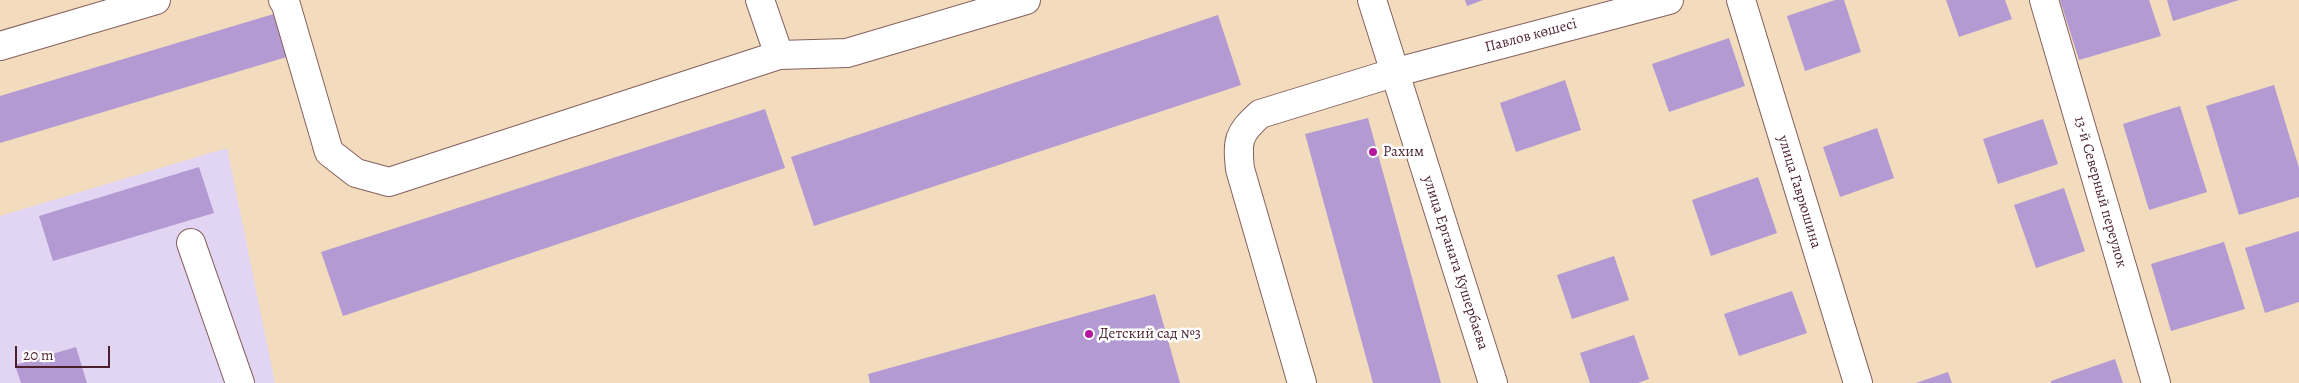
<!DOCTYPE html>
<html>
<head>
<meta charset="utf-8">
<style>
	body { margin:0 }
	#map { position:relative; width:2299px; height:383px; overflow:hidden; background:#f2dcbd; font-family:Alegreya,serif }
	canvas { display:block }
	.scale { position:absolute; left:15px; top:346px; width:95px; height:22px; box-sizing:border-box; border:2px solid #4a1f2b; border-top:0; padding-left:6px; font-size:15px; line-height:18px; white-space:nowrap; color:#4a1f2b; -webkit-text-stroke:4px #fff; paint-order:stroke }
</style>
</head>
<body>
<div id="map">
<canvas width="2299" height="383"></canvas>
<div class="scale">20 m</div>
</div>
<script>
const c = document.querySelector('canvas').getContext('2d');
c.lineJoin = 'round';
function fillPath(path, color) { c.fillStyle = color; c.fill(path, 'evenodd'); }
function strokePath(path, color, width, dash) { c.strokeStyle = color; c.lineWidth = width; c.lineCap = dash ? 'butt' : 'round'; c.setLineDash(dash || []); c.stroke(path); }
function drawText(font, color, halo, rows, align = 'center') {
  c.font = font + ' Alegreya,serif'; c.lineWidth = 5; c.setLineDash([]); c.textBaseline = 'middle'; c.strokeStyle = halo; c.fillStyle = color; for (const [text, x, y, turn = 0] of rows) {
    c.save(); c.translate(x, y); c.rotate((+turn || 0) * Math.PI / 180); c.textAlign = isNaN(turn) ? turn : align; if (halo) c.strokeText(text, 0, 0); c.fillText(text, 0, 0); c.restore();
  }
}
fillPath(new Path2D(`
	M227,148L275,383H0V216Z`), '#e2d4f3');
fillPath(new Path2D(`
	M1465,0H1483L1467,6Z
	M1835,0H1844L1861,52L1805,71L1787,16Z
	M1946,0H2005L2012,19L1959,37Z
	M2060,0H2149L2161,36L2079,60Z
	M2167,0H2239L2173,21Z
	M277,13L290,56L0,143V96Z
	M1218,15L1241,85L814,226L791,157Z
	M1729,38L1745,86L1669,112L1652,64Z
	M1565,80L1581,130L1516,152L1500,103Z
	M2274,85L2299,168V197L2239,215L2206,106Z
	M2180,106L2207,192L2149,210L2123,124Z
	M765,109L785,168L343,316L321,252Z
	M1368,118L1441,383H1373L1305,134Z
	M2043,119L2058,164L1998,184L1983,139Z
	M1877,128L1894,178L1840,197L1823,147Z
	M199,167L214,213L53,261L39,216Z
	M1758,177L1777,233L1711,256L1692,200Z
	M2064,188L2085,251L2036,268L2014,205Z
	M2299,231V302L2265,313L2245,248Z
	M2224,242L2245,309L2171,331L2151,264Z
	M1614,256L1629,300L1572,319L1557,275Z
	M1792,291L1807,333L1739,356L1724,314Z
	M1155,294L1180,383H870L868,374Z
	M1634,335L1649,379L1638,383H1590L1580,353Z
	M76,347L87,383H21L15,365Z
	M2115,359L2123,383H2051V381Z
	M1948,372L1952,383H1916Z`), '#b49ad2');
const minor = new Path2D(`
	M283,0L286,5L329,152L356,173L389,182L779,55L847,53L1026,0
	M760,0L779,55
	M1372,0L1493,383
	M1741,0L1858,383
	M2044,0L2156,383
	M0,46L156,0
	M191,243L240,383
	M1302,383L1240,169C1237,140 1238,134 1260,114L1393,73L1669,0`);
strokePath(minor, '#85615e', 30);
strokePath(minor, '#fff', 28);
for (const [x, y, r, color] of [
	[1373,152,5,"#b5179e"],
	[1089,334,5,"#b5179e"]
]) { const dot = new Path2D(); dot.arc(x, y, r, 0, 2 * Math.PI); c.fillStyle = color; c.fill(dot); strokePath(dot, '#fff', 2); }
drawText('15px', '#4a1f2b', '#fff', [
	["Павлов көшесі",1531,36,-15],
	["улица Гаврюшина",1799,192,73],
	["13-й Северный переулок",2100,192,74],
	["улица Ерганата Кушербаева",1455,263,72]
]);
drawText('15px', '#4a1f2b', '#fff', [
	["Рахим",1383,152],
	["Детский сад №3",1099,334]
], 'left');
</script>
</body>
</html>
